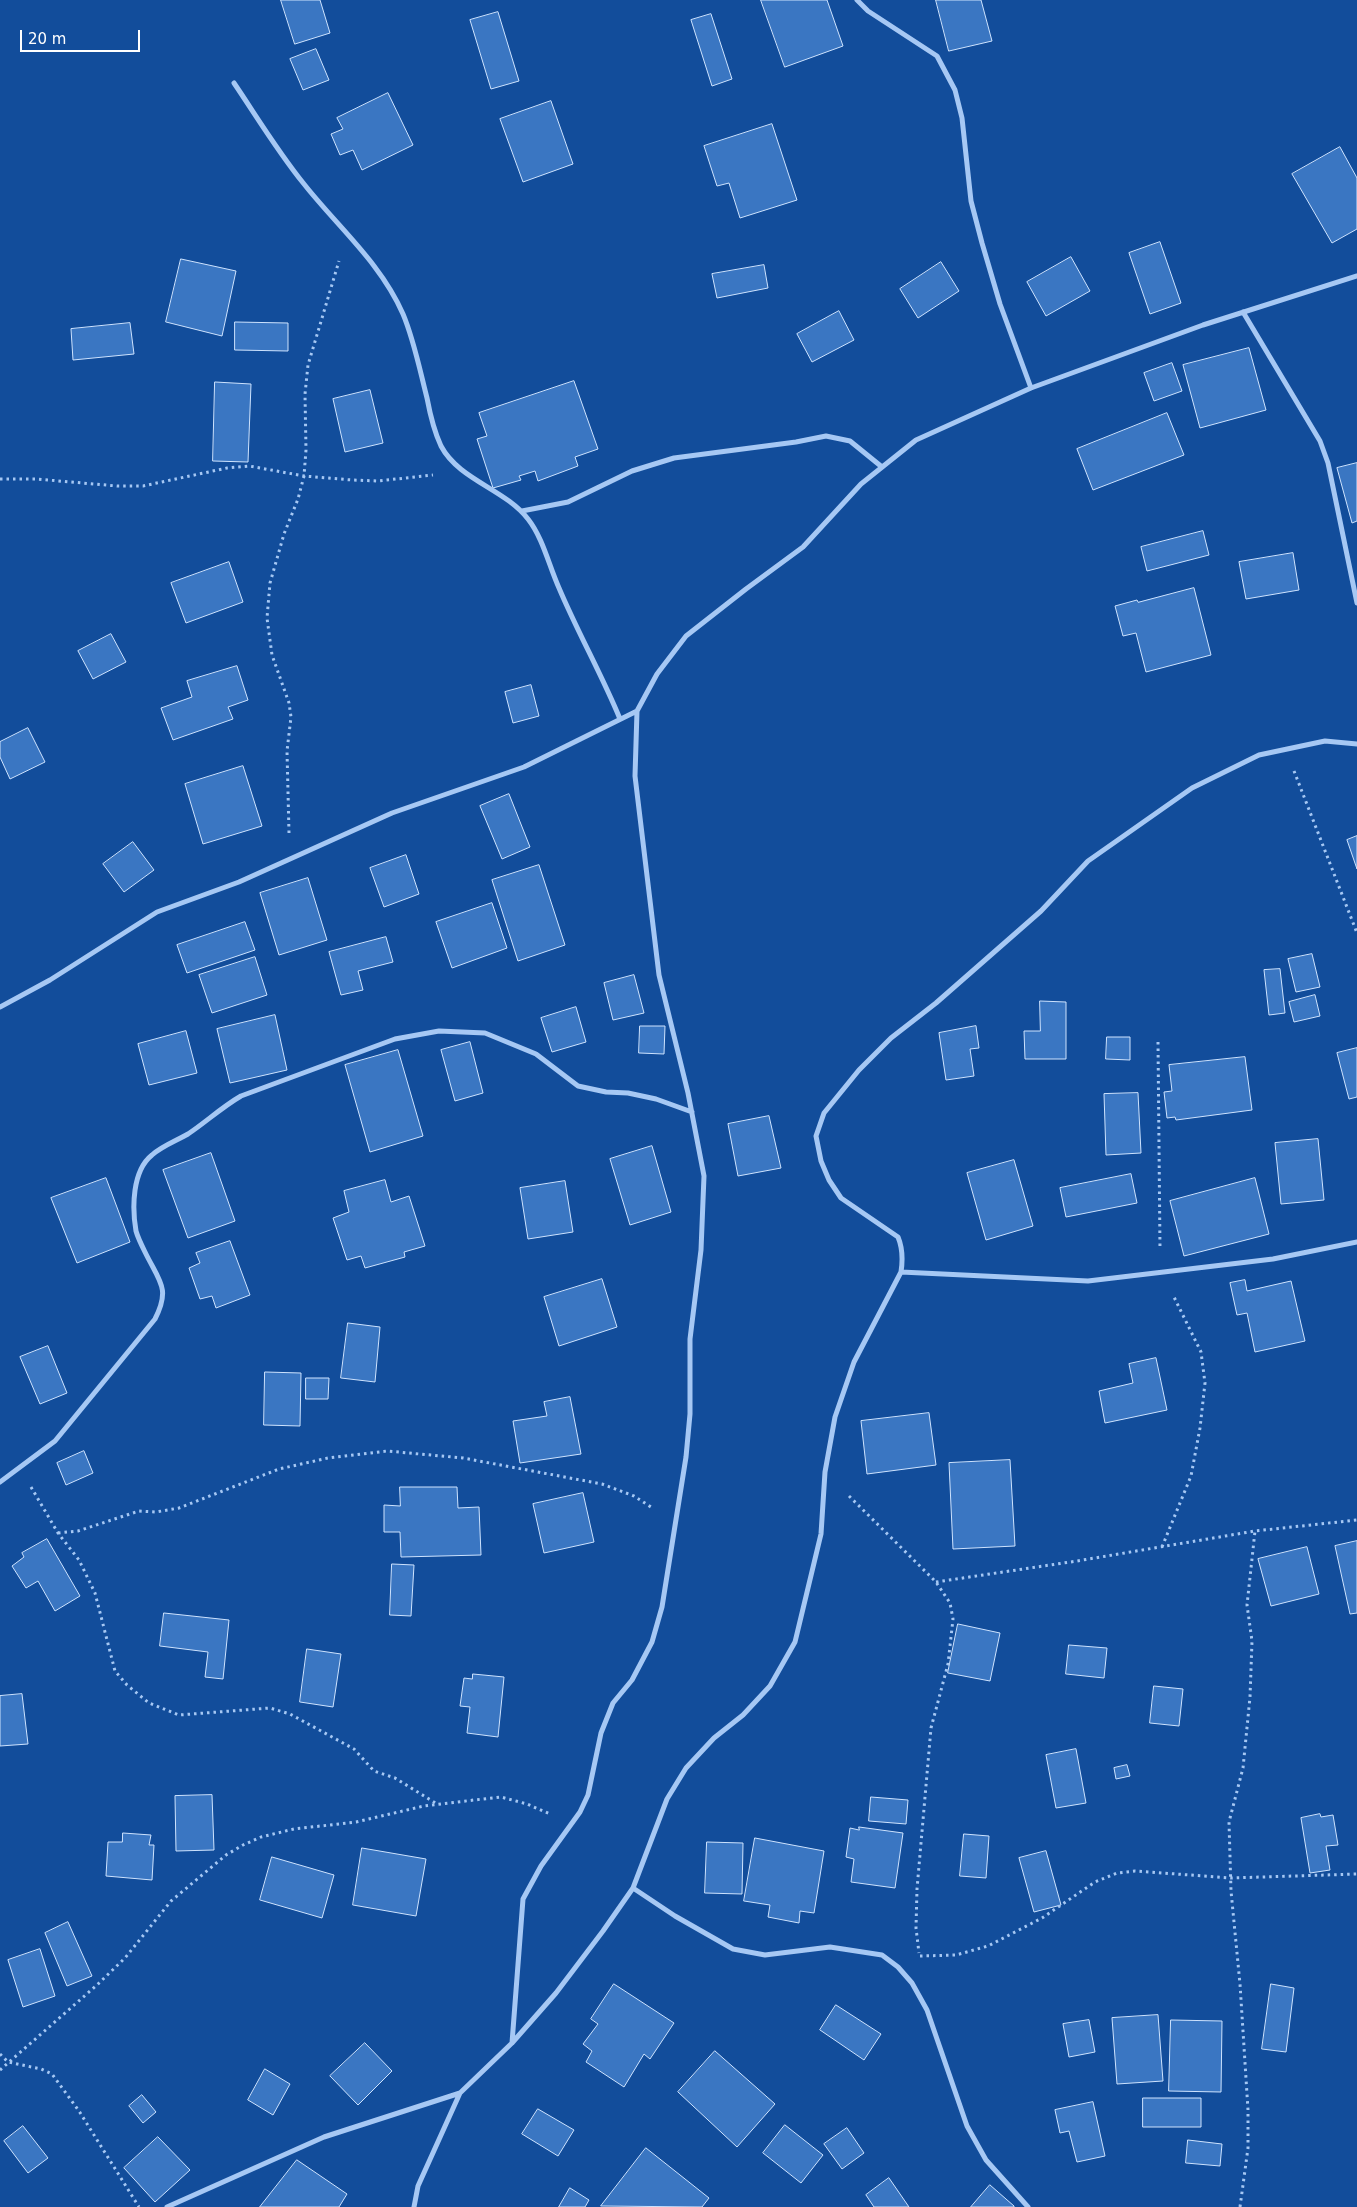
<!DOCTYPE html>
<html>
<head>
<meta charset="utf-8">
<style>
	body { margin:0 }
	#map { position:relative; width:1357px; height:2207px; overflow:hidden; background:#124d9b; font-family:"DejaVu Sans",sans-serif }
	canvas { display:block }
	.scale { position:absolute; left:20px; top:30px; width:120px; height:22px; box-sizing:border-box; border:2px solid #fff; border-top:0; padding-left:6px; font-size:15px; line-height:18px; white-space:nowrap; color:#fff; -webkit-text-stroke:4px #124d9b; paint-order:stroke }
</style>
</head>
<body>
<div id="map">
<canvas width="1357" height="2207"></canvas>
<div class="scale">20 m</div>
</div>
<script>
const c = document.querySelector('canvas').getContext('2d');
c.lineJoin = 'round';
function fillPath(path, color) { c.fillStyle = color; c.fill(path, 'evenodd'); }
function strokePath(path, color, width, dash) { c.strokeStyle = color; c.lineWidth = width; c.lineCap = dash ? 'butt' : 'round'; c.setLineDash(dash || []); c.stroke(path); }
const building = new Path2D(`
	M281,0H320L330,33L295,44Z
	M761,0H827L843,46L785,67Z
	M936,0H981L992,41L949,51Z
	M498,12L519,81L491,89L470,20Z
	M711,14L732,79L712,86L691,20Z
	M316,49L329,80L303,90L290,59Z
	M388,93L413,145L362,170L353,150L340,155L331,134L343,129L337,118Z
	M551,101L573,164L523,182L500,119Z
	M772,124L797,200L740,218L729,183L717,186L704,146Z
	M1340,147L1357,178V229L1332,243L1292,174Z
	M1160,242L1181,303L1150,314L1129,253Z
	M1071,257L1090,291L1046,316L1027,282Z
	M181,259L236,271L222,336L166,322Z
	M941,262L959,291L918,318L900,289Z
	M764,265L768,288L717,298L712,274Z
	M839,311L854,340L812,362L797,334Z
	M235,322L288,323V351L235,350Z
	M130,323L134,354L73,360L71,329Z
	M1249,348L1266,410L1200,428L1183,365Z
	M1172,363L1182,391L1154,401L1144,373Z
	M574,381L598,449L575,457L578,466L538,481L535,471L519,476L521,480L493,488L477,439L487,436L479,413Z
	M215,382L251,384L248,462L213,461Z
	M370,390L383,443L345,452L333,399Z
	M1167,413L1184,455L1093,490L1077,449Z
	M1357,463V521L1352,523L1337,468Z
	M1203,531L1209,555L1147,571L1141,547Z
	M1293,553L1299,590L1246,599L1239,562Z
	M229,562L243,602L186,623L171,583Z
	M1194,588L1211,655L1146,672L1136,633L1123,636L1115,606L1137,600L1138,602Z
	M111,634L126,662L93,679L78,651Z
	M237,666L248,700L228,707L233,719L173,740L161,708L192,697L187,681Z
	M531,685L539,716L513,723L505,692Z
	M28,728L45,762L10,779L0,757V742Z
	M243,766L262,826L203,844L185,784Z
	M509,794L530,847L502,859L480,806Z
	M1357,836V869L1347,840Z
	M133,842L154,870L124,892L103,864Z
	M406,855L419,894L384,907L370,868Z
	M539,865L565,945L518,961L492,880Z
	M308,878L327,940L279,955L260,893Z
	M492,903L507,948L452,968L436,922Z
	M245,922L255,950L187,973L177,945Z
	M386,937L393,962L358,971L363,990L341,995L329,952Z
	M1312,954L1320,987L1296,992L1288,959Z
	M255,957L267,995L212,1013L199,975Z
	M1280,969L1285,1013L1269,1015L1264,970Z
	M634,975L644,1013L613,1020L604,983Z
	M1315,995L1320,1016L1294,1022L1289,1002Z
	M1040,1001L1066,1002V1059H1025L1024,1031H1040Z
	M576,1007L586,1042L552,1052L541,1018Z
	M275,1015L287,1070L230,1083L217,1029Z
	M640,1026H665L664,1054L639,1053Z
	M976,1026L979,1048L970,1049L974,1076L946,1080L939,1033Z
	M186,1031L197,1073L149,1085L138,1044Z
	M1107,1037H1130V1060L1106,1059Z
	M470,1042L483,1093L455,1101L441,1050Z
	M1357,1048V1097L1349,1099L1337,1053Z
	M398,1050L423,1136L370,1152L345,1065Z
	M1245,1057L1252,1110L1176,1120L1175,1117L1167,1118L1164,1092L1172,1091L1169,1065Z
	M1138,1093L1141,1153L1106,1155L1104,1094Z
	M769,1116L781,1168L738,1176L728,1124Z
	M1318,1139L1324,1200L1281,1204L1275,1143Z
	M652,1146L671,1212L630,1225L610,1159Z
	M211,1153L235,1221L188,1238L163,1170Z
	M1014,1160L1033,1226L986,1240L967,1173Z
	M1131,1174L1137,1203L1066,1217L1060,1188Z
	M106,1178L130,1242L77,1263L51,1198Z
	M1255,1178L1269,1234L1184,1256L1170,1201Z
	M385,1180L391,1202L409,1196L425,1246L404,1252L405,1257L365,1268L361,1256L347,1260L333,1218L349,1212L344,1191Z
	M565,1181L573,1232L528,1239L520,1188Z
	M230,1241L250,1295L216,1308L212,1296L200,1299L189,1268L200,1263L196,1253Z
	M602,1279L617,1327L559,1346L544,1297Z
	M1245,1280L1247,1291L1291,1281L1305,1341L1255,1352L1247,1313L1237,1315L1230,1283Z
	M348,1323L380,1327L375,1382L341,1378Z
	M48,1346L67,1393L40,1404L20,1357Z
	M1156,1358L1167,1410L1105,1423L1099,1391L1133,1383L1129,1364Z
	M265,1372L301,1373L300,1426L264,1425Z
	M306,1378H329L328,1399H306Z
	M570,1397L581,1454L520,1463L513,1421L547,1416L544,1402Z
	M929,1413L936,1465L867,1474L861,1421Z
	M84,1451L93,1473L66,1485L57,1463Z
	M1010,1460L1015,1546L953,1549L949,1463Z
	M400,1487H457L458,1508L479,1507L481,1555L401,1557L400,1532H384V1505L400,1506Z
	M583,1493L594,1542L544,1553L533,1504Z
	M47,1539L80,1596L55,1611L38,1581L26,1588L12,1566L24,1557L22,1553Z
	M1357,1541V1613L1350,1614L1335,1546Z
	M1307,1547L1319,1594L1271,1606L1258,1559Z
	M392,1564L414,1565L411,1616L390,1615Z
	M164,1613L229,1620L223,1679L205,1677L208,1652L160,1646Z
	M958,1624L1000,1633L990,1681L948,1673Z
	M1069,1645L1107,1648L1104,1678L1066,1674Z
	M307,1649L341,1654L333,1707L300,1702Z
	M473,1674L504,1677L498,1737L467,1733L470,1707L460,1706L464,1678L472,1679Z
	M1154,1686L1183,1689L1179,1726L1150,1723Z
	M22,1694L28,1744L0,1746V1696Z
	M1076,1749L1086,1803L1056,1808L1046,1755Z
	M1127,1765L1130,1776L1116,1779L1114,1768Z
	M212,1795L214,1850L176,1851L175,1796Z
	M871,1797L908,1800L906,1824L869,1821Z
	M1320,1814L1321,1817L1333,1815L1338,1845L1326,1846L1330,1870L1310,1873L1301,1818Z
	M859,1827L903,1833L895,1888L851,1882L854,1859L846,1857L850,1828L859,1830Z
	M123,1833L151,1835L149,1845H154L152,1880L106,1876L108,1842H122Z
	M964,1834L989,1836L986,1878L960,1876Z
	M755,1838L824,1851L814,1913L800,1911L799,1923L768,1917L770,1905L744,1901Z
	M707,1842L743,1843L742,1894L705,1893Z
	M362,1848L426,1859L416,1916L353,1905Z
	M1046,1851L1061,1905L1034,1912L1019,1858Z
	M272,1857L334,1875L322,1918L260,1900Z
	M68,1922L92,1976L67,1986L45,1933Z
	M40,1949L55,1996L23,2007L8,1960Z
	M614,1984L674,2023L650,2059L644,2054L624,2087L586,2062L592,2051L583,2044L598,2024L591,2019Z
	M1271,1984L1294,1988L1286,2052L1262,2049Z
	M836,2005L881,2034L864,2060L820,2030Z
	M1158,2015L1163,2081L1117,2084L1112,2018Z
	M1089,2020L1095,2052L1069,2057L1063,2024Z
	M1171,2020L1222,2021L1221,2092L1169,2091Z
	M365,2043L392,2071L358,2105L330,2076Z
	M715,2051L775,2104L737,2147L678,2092Z
	M265,2069L290,2084L273,2115L248,2100Z
	M142,2095L156,2112L143,2123L129,2106Z
	M1143,2098H1201V2127H1143Z
	M1093,2102L1105,2156L1077,2162L1069,2131L1060,2133L1055,2110Z
	M538,2109L574,2130L558,2156L522,2134Z
	M785,2125L823,2155L801,2183L763,2153Z
	M23,2126L48,2158L28,2173L4,2141Z
	M847,2128L864,2153L842,2169L824,2144Z
	M158,2137L190,2170L155,2202L124,2168Z
	M1188,2140L1222,2144L1220,2166L1186,2163Z
	M646,2148L709,2198L702,2207L601,2206Z
	M297,2160L347,2194L339,2207H260Z
	M889,2178L909,2207H874L866,2195Z
	M990,2185L1014,2206V2207H971Z
	M570,2188L589,2200L585,2207H559Z`);
fillPath(building, '#3a76c2');
strokePath(building, '#cee3fe', 1);
strokePath(new Path2D(`
	M0,479H36L117,486H143L227,468L249,466L304,476L352,480L378,481L433,475
	M1294,771L1357,933
	M289,833L287,751L291,717L289,703L272,655L267,618L270,583L284,534L298,499L304,476L306,450L305,394L308,365L339,261
	M1158,1042L1160,1249
	M31,1487L58,1533L79,1560L95,1593L115,1671L127,1685L149,1703L179,1715L270,1708L290,1714L354,1749L374,1771L395,1778L437,1804
	M849,1496L936,1582L950,1603L953,1619L948,1664L931,1728L917,1889L916,1928L919,1953
	M58,1533L78,1531L139,1511L156,1512L179,1508L279,1469L328,1458L387,1451L463,1458L602,1484L634,1496L654,1509
	M1162,1547L1191,1476L1200,1428L1205,1383L1201,1352L1173,1295
	M936,1582L1077,1561L1255,1531L1357,1520
	M920,1956L956,1955L988,1946L1042,1918L1095,1882L1117,1873L1135,1871L1231,1878L1357,1874
	M0,2054L8,2062L41,2069L52,2074L79,2111L139,2207
	M0,2070L97,1985L125,1958L171,1901L226,1855L243,1845L261,1837L294,1829L356,1822L424,1806L474,1800L501,1797L527,1804L550,1814
	M1240,2207L1248,2148V2110L1240,1984L1231,1891L1229,1822L1243,1768L1250,1697L1252,1641L1247,1605L1255,1531`), '#a6c8f4', 3, [2.5, 4]);
strokePath(new Path2D(`
	M857,0L868,11L937,56L955,90L962,118L971,201L982,243L1000,304L1031,388
	M234,83C257,117 278,152 304,184C337,226 381,263 403,314C414,340 420,371 427,398C430,414 434,431 441,446C459,480 505,489 528,519C543,538 549,566 559,588C578,633 602,675 620,719
	M1243,312L1320,441L1328,463L1357,603
	M522,511L568,502L632,471L674,458L796,442L826,436L850,441L882,467
	M0,1007L50,980L157,912L239,882L392,813L524,767L637,711
	M901,1272L1088,1281L1273,1259L1357,1242
	M0,1482L55,1441L155,1319C171,1288 159,1281 145,1252C142,1246 138,1238 136,1231C132,1208 132,1171 152,1155C162,1146 176,1141 188,1134C206,1122 222,1107 241,1096L395,1039L439,1031L485,1033L536,1054L578,1086L606,1092L628,1093L656,1099L692,1112
	M633,1888L675,1916L733,1949L765,1955L830,1947L882,1955L898,1967L912,1983L927,2010L967,2126L986,2160L1028,2207
	M512,2043L523,1899L541,1866L580,1812L588,1795L601,1733L613,1703L632,1680L652,1642L662,1607L686,1457L690,1414V1339L701,1250L704,1176L688,1093L659,975L635,776L637,711L657,674L686,636L746,589L803,547L861,484L916,440L1031,388L1203,325L1357,276
	M167,2207L324,2137L460,2093
	M414,2207L418,2186L460,2093L512,2043L556,1993L603,1931L633,1888L667,1799L686,1768L714,1738L743,1715L770,1686L795,1642L821,1534L825,1472L835,1417L854,1362L901,1272C903,1259 903,1249 898,1237L841,1198L829,1180L821,1161L816,1136L824,1113L859,1070L891,1038L936,1003L1041,911L1088,861L1192,788L1259,755L1325,741L1357,744`), '#a6c8f4', 5);
</script>
</body>
</html>
